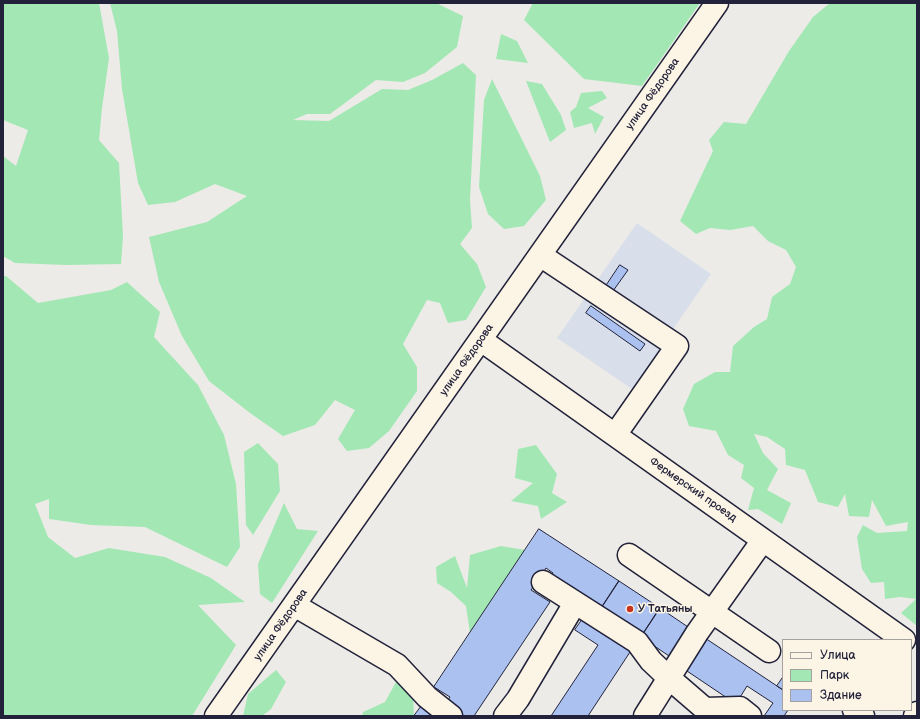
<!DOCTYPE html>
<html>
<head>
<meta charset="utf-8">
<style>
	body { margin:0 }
	#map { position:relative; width:920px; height:719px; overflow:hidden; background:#ecebe7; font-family:"Balsamiq Sans",sans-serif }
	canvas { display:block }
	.frame { position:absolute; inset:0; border:4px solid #22223b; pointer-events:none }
	.legend { position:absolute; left:782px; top:639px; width:130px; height:72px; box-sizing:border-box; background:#fcf5e5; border:1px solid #a5a1a1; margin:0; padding:5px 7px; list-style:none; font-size:12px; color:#22223b }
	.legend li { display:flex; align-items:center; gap:8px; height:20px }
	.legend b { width:20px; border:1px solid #a5a1a1 }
</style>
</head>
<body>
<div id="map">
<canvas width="920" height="719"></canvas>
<div class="frame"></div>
<ul class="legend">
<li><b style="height:5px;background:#fcf5e5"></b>Улица</li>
<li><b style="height:11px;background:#a3e8b4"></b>Парк</li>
<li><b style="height:11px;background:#abc2f0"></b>Здание</li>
</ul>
</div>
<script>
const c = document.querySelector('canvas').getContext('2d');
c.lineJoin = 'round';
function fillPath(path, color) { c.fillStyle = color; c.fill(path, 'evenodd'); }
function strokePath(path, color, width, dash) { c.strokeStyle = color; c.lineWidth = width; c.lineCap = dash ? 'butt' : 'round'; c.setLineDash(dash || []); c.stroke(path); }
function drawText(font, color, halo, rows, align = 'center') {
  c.font = font + ' "Balsamiq Sans",sans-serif'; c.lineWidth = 3; c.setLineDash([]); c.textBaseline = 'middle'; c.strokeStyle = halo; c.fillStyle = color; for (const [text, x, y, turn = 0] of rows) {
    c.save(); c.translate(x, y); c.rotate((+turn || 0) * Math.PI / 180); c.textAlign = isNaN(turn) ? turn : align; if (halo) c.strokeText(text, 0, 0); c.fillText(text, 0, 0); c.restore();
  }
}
fillPath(new Path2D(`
	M637,223L711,274L632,389L557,338Z`), '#d8dfea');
fillPath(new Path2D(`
	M3,3H99L109,58L102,108L99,140L119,163L123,236L121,264L66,265L15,263L3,256V156L16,166L28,130L3,120Z
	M110,3H436L463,16L457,47L425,73L403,82L376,80L330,114H307L293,120L329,121L382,89L408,90L432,80L463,63L476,75L470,200L472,228L460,244L477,264L486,287L466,320L448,323L440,303L427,300L403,344L417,367V391L389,431L369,448L347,451L338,439L355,410L335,400L315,425L283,436L250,413L209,381L182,336L159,282L149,237L207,222L247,196L215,184L175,202L148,205L138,183L122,89L117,31Z
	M533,3H700L642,86L584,79L524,20Z
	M830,3H917V626L901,613L916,599L900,597L885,599L884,582L871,583L862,569L857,537L863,525L877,533L907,531L908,522L886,526L872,500L869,517L849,516L845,494L838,507L818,502L805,470L786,465L785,449L767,437L754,434L763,453L778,469L767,490L791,503L782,524L758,509L748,510L754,488L741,478L744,465L728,455L716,431L689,426L683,409L694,384L715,372H730L733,346L754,327L767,319L772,297L790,284L796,267L786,250L768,241L753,226L730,230L710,228L696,234L680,221L713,151L709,140L724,122L746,124L789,51L813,17Z
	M501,34L517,41L528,63L496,59Z
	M492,79L540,176L546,200L524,226L504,229L488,214L479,187L484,100Z
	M526,81L542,84L561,115L566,130L550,142Z
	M602,91L607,98L588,108L604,117L595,134L592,123L574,128L570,112L576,107L581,93Z
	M3,276H6L38,303L111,290L127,282L160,312L154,337L198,385L224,435L236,484L240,547L227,567L145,527L91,525L49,519V499L35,504L48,537L75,558L109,548L165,557L211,578L245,602L198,605L236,645L192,716H3Z
	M258,443L278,464L280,491L253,535L246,525L244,452Z
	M536,445L557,474L552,493L567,502L541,519L538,506L511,501L533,483L515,478L518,449Z
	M284,503L297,529L318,531L272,603L260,594L258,564Z
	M501,546L525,550L470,633L466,606L451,592L437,583L436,567L455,556L467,588L470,555Z
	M276,670L286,682L271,709L262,716H243L248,694Z
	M396,682L413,696L414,716H362L363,712L385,702Z`), '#a3e8b4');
const building = new Path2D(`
	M620,265L628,270L613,291L606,286Z
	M591,306L645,344L640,351L586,313Z
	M539,529L619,581L600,610L550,577L553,573L546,568L531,590L550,602L474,716H463L445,704L450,697L434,687Z
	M619,581L660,608L641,637L600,610Z
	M660,608L691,629L672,658L641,637Z
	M584,617L632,649L588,716H551L598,645L575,630Z
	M705,638L783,690V710H788L784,716H764L773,703L747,686L736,704L684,669Z
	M783,677V690L777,686Z
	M423,704L440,716H414Z`);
fillPath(building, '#abc2f0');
strokePath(building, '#22223b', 1);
const minor = new Path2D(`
	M540,255L677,346L615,435
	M481,340L904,640
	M629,555L769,651
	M543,582L637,642L651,661L669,678L705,709L707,716
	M294,605L397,665L427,697L451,716
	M705,709L740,708L750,716
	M854,710L863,716
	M216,716L717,3
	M505,716L518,699L575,603
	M645,716L697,633L763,540
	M915,716L917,713`);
strokePath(minor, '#22223b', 25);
strokePath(minor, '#fcf5e5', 22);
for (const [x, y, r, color] of [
	[630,609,4,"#c8321e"]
]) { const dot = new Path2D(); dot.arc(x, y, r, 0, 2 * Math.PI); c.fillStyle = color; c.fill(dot); strokePath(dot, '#fcf5e5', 1.5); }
drawText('11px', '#22223b', '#fcf5e5', [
	["улица Фёдорова",653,94,-55],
	["улица Фёдорова",467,360,-55],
	["Фермерский проезд",693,490,35],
	["улица Фёдорова",281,625,-55]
]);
drawText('bold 11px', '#22223b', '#fcf5e5', [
	["У Татьяны",638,609]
], 'left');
</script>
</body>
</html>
